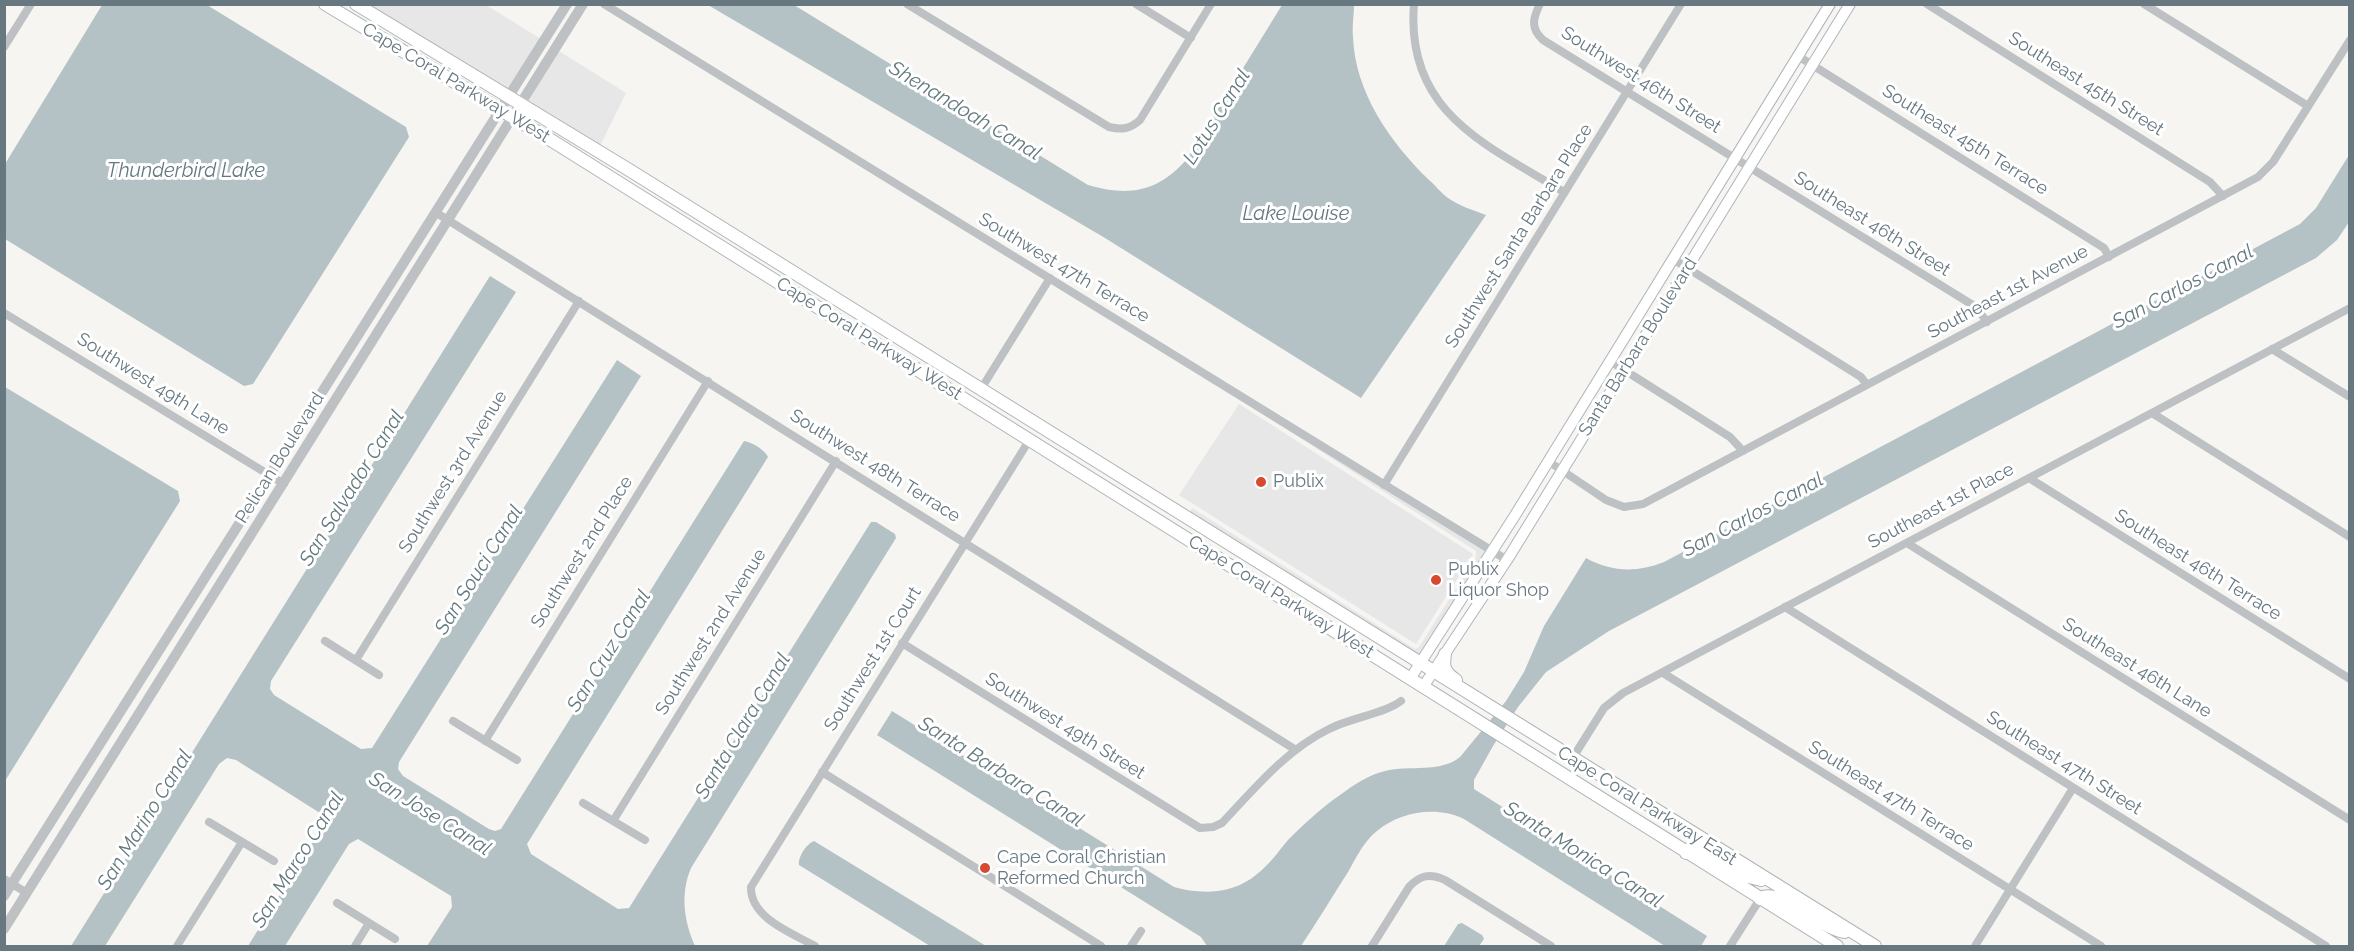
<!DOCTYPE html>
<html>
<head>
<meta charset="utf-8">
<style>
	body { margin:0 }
	#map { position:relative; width:2354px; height:951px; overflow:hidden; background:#f6f5f2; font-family:Raleway,sans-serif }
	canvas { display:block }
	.frame { position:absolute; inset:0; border:6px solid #677881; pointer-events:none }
</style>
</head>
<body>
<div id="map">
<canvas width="2354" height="951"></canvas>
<div class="frame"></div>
</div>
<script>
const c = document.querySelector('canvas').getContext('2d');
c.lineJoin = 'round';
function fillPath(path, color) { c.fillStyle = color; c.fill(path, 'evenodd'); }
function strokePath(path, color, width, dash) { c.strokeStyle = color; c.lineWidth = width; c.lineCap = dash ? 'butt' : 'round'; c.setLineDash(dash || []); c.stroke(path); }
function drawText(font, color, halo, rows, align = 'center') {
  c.font = font + ' Raleway,sans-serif'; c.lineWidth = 6; c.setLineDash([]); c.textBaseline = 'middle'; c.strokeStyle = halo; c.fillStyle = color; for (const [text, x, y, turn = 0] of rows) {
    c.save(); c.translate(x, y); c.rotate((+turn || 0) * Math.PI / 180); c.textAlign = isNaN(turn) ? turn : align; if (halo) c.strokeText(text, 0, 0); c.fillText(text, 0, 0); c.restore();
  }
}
fillPath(new Path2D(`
	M366,5H486L541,39L508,90Z
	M559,51L626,93L600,146L528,102Z
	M1239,404L1473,554L1416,644L1179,495Z
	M1250,406L1489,547L1419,657L1189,513L1192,508L1415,649L1419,647L1476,557V551Z`), '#e6e7e6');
fillPath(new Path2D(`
	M102,5H207L406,127L409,137L253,384L244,386L5,239V164Z
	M708,5H794L1088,185C1129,197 1158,192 1187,159L1282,5H1354C1354,15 1352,26 1353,37C1355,92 1390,142 1428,179C1435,185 1441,193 1448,198C1459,206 1473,210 1486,215L1361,398L1105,238Z
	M2349,155V222L2337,240L2316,258L1609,631L1546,672L1518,707L1493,746L1474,780V789L1707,936L1701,946H1665L1464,819C1437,806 1401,811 1377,831C1364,841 1356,858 1348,872C1332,897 1317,922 1301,946H1207L1201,937L877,735L892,711L1174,887C1202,895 1234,894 1257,874C1269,865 1278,852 1288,840C1304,824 1321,808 1340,795C1354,785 1368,775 1385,771C1409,765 1441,773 1460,757L1506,701L1524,672L1544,626L1586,558C1611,572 1637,573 1664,562L2300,224L2316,208Z
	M490,276L516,292L271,681L270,689L274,695L361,749L372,748L617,360L641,376L399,762L398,769L403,776L489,829L495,831L501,829L744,441C752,442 765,450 768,457L527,844L531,854L618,909L629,908L871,522H876L895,534L896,538L691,868C680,894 684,921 695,946H427L452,907L451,896L358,839L349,844L285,946H248L325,822L320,813L236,760L227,758L219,764L105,946H71Z
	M5,387L178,491L180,501L5,781Z
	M814,841L986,946H930L799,865C798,857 806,844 814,841Z
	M1462,923L1482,935L1484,939L1479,946H1444L1458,924Z`), '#b5c2c5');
const secondary = new Path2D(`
	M1410,679L1514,517L1830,4
	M1423,687L1507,560L1850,4`);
const primary = new Path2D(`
	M325,4L554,142L1837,946
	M356,4L626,168L1875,946
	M1445,654C1443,667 1444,672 1456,680
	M1686,853L1689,849L1694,847L1700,849L1745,876L1761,880
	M1760,899C1777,885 1822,930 1845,932`);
strokePath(secondary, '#afb5b9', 12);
strokePath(primary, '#aeb4b7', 14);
strokePath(new Path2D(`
	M604,4L1507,560
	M907,4L1109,127C1122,130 1130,129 1140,120L1211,4
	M1136,4L1191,38
	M1414,4C1405,113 1487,145 1564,192
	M1540,4C1533,18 1530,28 1543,40L1976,307L1987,322
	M1927,4L2210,182L2223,196
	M2144,4L2308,106
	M4,47L31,4
	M1798,56L2104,248L2109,257
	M435,212L1296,750
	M1673,259L1861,377L1867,385
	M4,313L284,484
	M2272,349L2350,397
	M1610,361L1730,437L1743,451
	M981,389L1050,278
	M2152,413L2350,537
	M1548,461L1606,500L1624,507L1643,504L2258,177L2273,162L2350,40
	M2029,478L2350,679
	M1384,485L1681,4
	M1907,543L2350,820
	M1785,607L2326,946
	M325,641L379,675
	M902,643L1200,828L1213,827L1222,823C1254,789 1286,750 1329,729C1350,718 1386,713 1401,701
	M356,660L579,301
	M1663,673L2101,946
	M453,721L517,760
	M485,741L708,381
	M1572,759L1604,708L1623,693L2350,308
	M822,772L1101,946
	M583,803L645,840
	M613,821L836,461
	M209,822L274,861
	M4,879L27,893
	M337,903L395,939
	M177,946L242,842
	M355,946L369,923
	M815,946C792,933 750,918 751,887L1030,439
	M1131,946L1141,931
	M1372,946L1409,887C1420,875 1430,873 1445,880L1551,946
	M1730,946L1760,899
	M1975,946L2073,788`), '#bdc1c4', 8);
strokePath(new Path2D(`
	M4,896L567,4
	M4,929L583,4`), '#bdc1c4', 10);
strokePath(secondary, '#fff', 10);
strokePath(primary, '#fff', 12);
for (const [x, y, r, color] of [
	[1261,482,6,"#d74931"],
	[1436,580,6,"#d74931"],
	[985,868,6,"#d74931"]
]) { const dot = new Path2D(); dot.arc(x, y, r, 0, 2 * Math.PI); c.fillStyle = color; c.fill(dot); strokePath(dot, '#fff', 2); }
drawText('18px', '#677881', '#fff', [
	["Southwest 46th Street",1641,80,32],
	["Cape Coral Parkway West",456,83,31],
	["Southeast 45th Street",2086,84,32],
	["Southeast 45th Terrace",1965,140,32],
	["Southeast 46th Street",1872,224,32],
	["Southwest Santa Barbara Place",1519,236,-58],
	["Southwest 47th Terrace",1064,268,31],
	["Southeast 1st Avenue",2008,292,-28],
	["Cape Coral Parkway West",869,339,32],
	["Santa Barbara Boulevard",1638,347,-58],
	["Southwest 49th Lane",153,384,32],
	["Pelican Boulevard",280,458,-58],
	["Southwest 48th Terrace",875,466,32],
	["Southwest 3rd Avenue",453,472,-58],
	["Southeast 1st Place",1941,506,-28],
	["Southwest 2nd Place",582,552,-58],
	["Southeast 46th Terrace",2198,565,32],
	["Cape Coral Parkway West",1281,597,32],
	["Southwest 2nd Avenue",711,632,-58],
	["Southwest 1st Court",873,659,-58],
	["Southeast 46th Lane",2137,668,32],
	["Southwest 49th Street",1065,726,32],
	["Southeast 47th Street",2064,763,32],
	["Southeast 47th Terrace",1891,796,32],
	["Cape Coral Parkway East",1647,806,32]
]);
drawText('18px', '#677881', '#fff', [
	["Publix",1273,482],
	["Publix",1448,570],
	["Liquor Shop",1448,591],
	["Cape Coral Christian",997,858],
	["Reformed Church",997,879]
], 'left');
drawText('italic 20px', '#63797e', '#fff', [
	["Shenandoah Canal",965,111,31],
	["Lotus Canal",1217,117,-58],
	["Thunderbird Lake",186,171],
	["Lake Louise",1296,214],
	["San Carlos Canal",2183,287,-28],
	["San Salvador Canal",352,488,-58],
	["San Carlos Canal",1753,515,-28],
	["San Souci Canal",479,570,-58],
	["San Cruz Canal",609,651,-58],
	["Santa Clara Canal",743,726,-59],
	["Santa Barbara Canal",1001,772,32],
	["San Jose Canal",430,814,32],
	["San Marino Canal",145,820,-58],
	["Santa Monica Canal",1583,855,32],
	["San Marco Canal",298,860,-58]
]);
</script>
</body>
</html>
